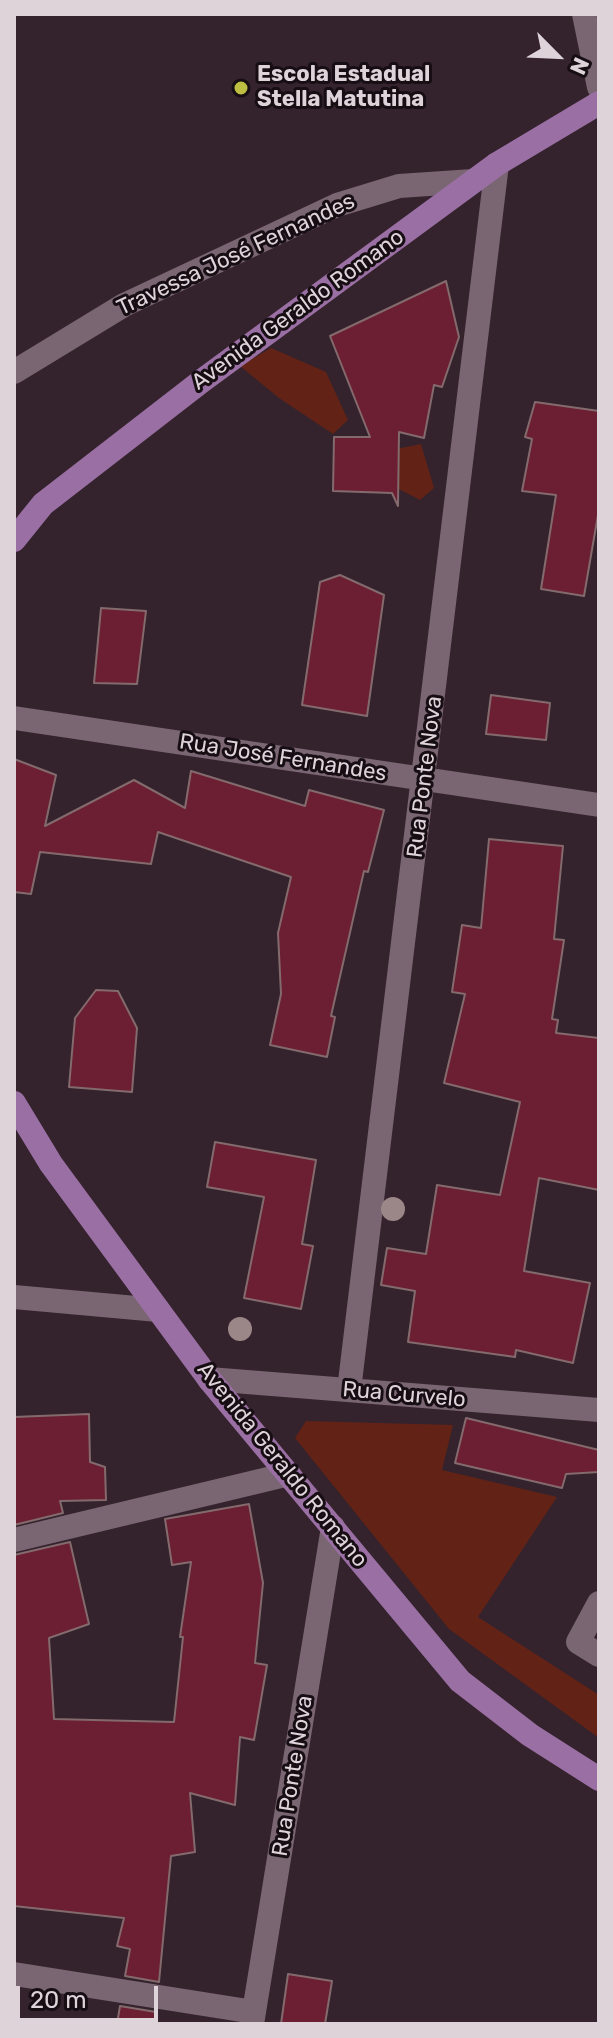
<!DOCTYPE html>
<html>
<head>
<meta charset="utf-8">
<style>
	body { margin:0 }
	#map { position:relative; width:613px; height:2038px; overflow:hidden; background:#34222d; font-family:Rubik,sans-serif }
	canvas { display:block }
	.frame { position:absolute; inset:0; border:16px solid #dfd3da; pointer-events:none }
	.north { position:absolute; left:517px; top:16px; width:80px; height:80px; -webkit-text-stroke:6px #160e13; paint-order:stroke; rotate:114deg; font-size:22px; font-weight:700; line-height:32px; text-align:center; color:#dfd3da }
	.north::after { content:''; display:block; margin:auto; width:28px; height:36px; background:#dfd3da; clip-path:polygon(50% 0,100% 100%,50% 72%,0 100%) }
	.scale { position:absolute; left:16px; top:1986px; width:142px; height:36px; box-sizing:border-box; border:4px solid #dfd3da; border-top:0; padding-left:10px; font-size:24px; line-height:28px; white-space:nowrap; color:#dfd3da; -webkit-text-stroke:6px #160e13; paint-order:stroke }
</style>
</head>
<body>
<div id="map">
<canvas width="613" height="2038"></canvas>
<div class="frame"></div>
<div class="north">N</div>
<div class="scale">20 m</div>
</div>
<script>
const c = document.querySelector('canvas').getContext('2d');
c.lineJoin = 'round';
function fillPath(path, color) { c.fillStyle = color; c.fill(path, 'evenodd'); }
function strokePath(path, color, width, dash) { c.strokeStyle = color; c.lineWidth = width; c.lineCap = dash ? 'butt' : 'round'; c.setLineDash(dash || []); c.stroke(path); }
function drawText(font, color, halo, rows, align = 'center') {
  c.font = font + ' Rubik,sans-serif'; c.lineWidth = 6; c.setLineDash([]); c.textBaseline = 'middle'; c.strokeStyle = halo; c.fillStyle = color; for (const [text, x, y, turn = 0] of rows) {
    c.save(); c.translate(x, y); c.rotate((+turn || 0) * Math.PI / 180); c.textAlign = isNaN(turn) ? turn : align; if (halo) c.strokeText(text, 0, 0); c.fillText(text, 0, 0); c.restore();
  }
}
fillPath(new Path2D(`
	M271,348L326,372L348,420L333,434L279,398L240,366Z
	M421,444L434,488L420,500L393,486L396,449Z
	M306,1421L453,1425L442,1470L557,1497L478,1617L599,1695V1738L449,1629L295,1438Z`), '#622316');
const building = new Path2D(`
	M446,281L459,337L442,387L434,385L424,438L399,432L398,506L392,493L333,491L334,437H370L330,336Z
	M535,402L599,411V509L584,596L541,589L556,495L522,491L532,439L525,437Z
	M340,575L384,595L367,716L302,705L320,582Z
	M101,608L146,611L137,684L94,683Z
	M491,695L550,703L546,740L486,734Z
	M14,759L56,775L45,826L134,780L185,808L191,771L305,806L309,790L384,810L368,872L364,871L331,1016L335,1017L327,1057L270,1045L281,994L278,933L291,877L158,832L151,864L40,852L31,894L14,892Z
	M489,839L563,846L554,939L564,940L552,1019L558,1020L556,1033L599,1038V1190L539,1178L524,1271L590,1283L573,1363L516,1350L515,1357L408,1342L415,1291L381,1285L387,1248L426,1254L437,1185L500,1195L520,1102L444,1083L465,994L452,992L462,925L481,928Z
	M96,990L118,991L137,1028L132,1092L69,1087L75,1018Z
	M215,1142L316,1160L302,1244L313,1246L301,1309L244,1298L264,1197L207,1187Z
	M89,1414L90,1462L105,1467L106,1500L60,1501L63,1513L14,1525V1417Z
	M466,1418L599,1450V1472L566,1474L562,1488L455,1463Z
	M249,1504L263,1583L255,1663L267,1665L254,1740L240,1737L235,1805L190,1793L195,1852L171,1856L159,1982L125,1976L130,1949L117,1946L124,1918L14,1906V1555L70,1542L89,1624L49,1638L54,1719L174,1722L183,1637H180L191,1562L172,1565L165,1519Z
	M288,1974L332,1981L325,2024H281Z
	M120,2006L156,2012L155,2024H117Z`);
fillPath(building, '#6c1e33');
strokePath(building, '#836a6d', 2);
strokePath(new Path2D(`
	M584,14L599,87
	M14,1540L289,1474
	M599,1603L578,1642L599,1655`), '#7a6572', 24);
strokePath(new Path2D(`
	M14,372L124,305L337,205L399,186L473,181
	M14,718L599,805
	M14,1297L158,1310
	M209,1379L599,1410
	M349,1390L497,164
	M14,1974L254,2012
	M252,2024L333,1527`), '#7a6572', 24);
strokePath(new Path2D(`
	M14,540L43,504L203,380L497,164L599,103
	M14,1103L51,1164L209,1379L460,1681L530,1735L599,1779`), '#9a6fa3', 24);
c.fillStyle = '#9c8788';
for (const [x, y] of [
	[393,1209],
	[240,1329]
]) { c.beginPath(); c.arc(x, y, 12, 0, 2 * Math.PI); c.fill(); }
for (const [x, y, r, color] of [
	[241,88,8,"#bebf42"]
]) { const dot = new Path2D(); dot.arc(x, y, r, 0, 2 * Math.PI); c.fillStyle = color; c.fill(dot); strokePath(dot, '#160e13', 3); }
drawText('bold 22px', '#dfd3da', '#160e13', [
	["Escola Estadual",257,75],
	["Stella Matutina",257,100]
], 'left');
drawText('22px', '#dfd3da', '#160e13', [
	["Travessa José Fernandes",236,255,-25],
	["Avenida Geraldo Romano",298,310,-36],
	["Rua José Fernandes",283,758,9],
	["Rua Ponte Nova",425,777,-83],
	["Rua Curvelo",404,1395,5],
	["Avenida Geraldo Romano",282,1465,51],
	["Rua Ponte Nova",293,1776,-81]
]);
</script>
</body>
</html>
